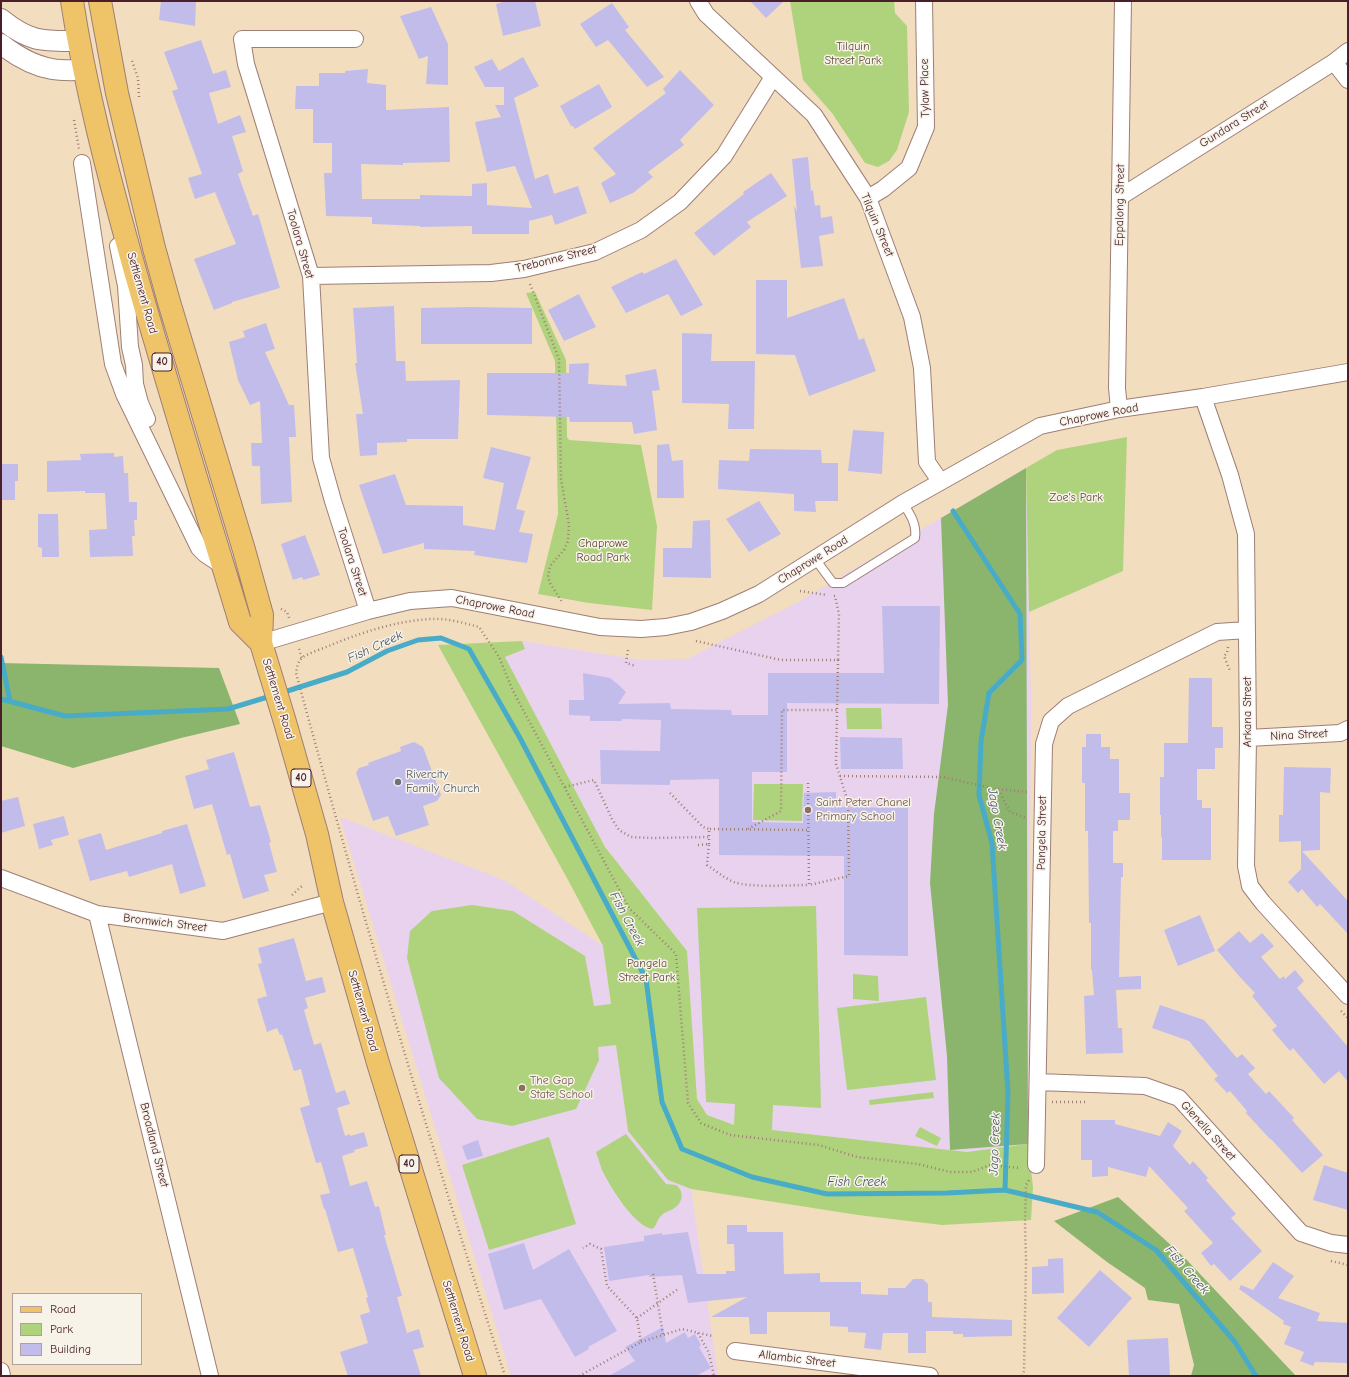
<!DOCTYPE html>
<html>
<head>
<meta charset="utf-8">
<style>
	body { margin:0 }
	#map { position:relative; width:1349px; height:1377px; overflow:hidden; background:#f3ddbf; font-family:"Comic Neue",sans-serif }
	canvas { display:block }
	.frame { position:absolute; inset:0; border:2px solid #4a1f2b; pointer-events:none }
	.legend { position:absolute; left:12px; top:1293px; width:130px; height:72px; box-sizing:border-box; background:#f7f3e8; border:1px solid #b29e9c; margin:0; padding:5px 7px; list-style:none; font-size:12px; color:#4a1f2b }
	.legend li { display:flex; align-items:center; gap:8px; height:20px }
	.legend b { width:20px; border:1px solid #b29e9c }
</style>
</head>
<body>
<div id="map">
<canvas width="1349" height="1377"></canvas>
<div class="frame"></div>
<ul class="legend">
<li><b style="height:5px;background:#efc469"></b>Road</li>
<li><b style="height:11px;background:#afd37c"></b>Park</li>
<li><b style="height:11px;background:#c2bceb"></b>Building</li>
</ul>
</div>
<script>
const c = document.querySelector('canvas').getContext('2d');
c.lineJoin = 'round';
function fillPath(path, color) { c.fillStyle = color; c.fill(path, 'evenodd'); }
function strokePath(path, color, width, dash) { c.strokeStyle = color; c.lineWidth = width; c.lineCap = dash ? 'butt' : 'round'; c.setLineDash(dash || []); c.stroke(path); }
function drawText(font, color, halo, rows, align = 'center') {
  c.font = font + ' "Comic Neue",sans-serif'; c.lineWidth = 3; c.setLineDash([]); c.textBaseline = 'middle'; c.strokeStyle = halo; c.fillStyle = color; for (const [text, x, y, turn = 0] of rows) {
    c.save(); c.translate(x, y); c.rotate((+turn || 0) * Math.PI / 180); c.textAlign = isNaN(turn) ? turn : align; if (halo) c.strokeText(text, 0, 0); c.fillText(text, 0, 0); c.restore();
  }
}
fillPath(new Path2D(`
	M1026,468L1031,698L1028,1144L967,1152L734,1126L707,1115L697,1099L687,951L605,847L505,657L525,649L522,641L641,660L687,659L798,602Z
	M340,817L504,880L603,946L628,1131L668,1180L691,1189L718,1376H511Z`), '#e8d2ee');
fillPath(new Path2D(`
	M790,1H894L895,13L907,26L909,112L897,150L889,161L878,167L865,163L832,113L803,80Z
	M535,292L566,360L567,437L569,440L641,445L657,526L652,610L589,603L538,594L558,514L555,361L526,293Z
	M1127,437L1123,571L1029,612L1026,468L1057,450Z
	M522,641L525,649L505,657L605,847L687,951L697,1099L707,1115L734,1125L735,1104L706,1102L697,908L816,906L821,1108L773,1105L772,1130L967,1152L1028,1144L1033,1187L1031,1220L942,1225L858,1215L691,1189L668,1180L628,1131L616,1045L598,1047L599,1060L576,1109L512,1126L477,1119L439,1078L407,958L410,931L432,911L472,905L513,911L585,956L594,1006L611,1004L603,946L568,880L438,645Z
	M846,708H881L882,729H847Z
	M754,784H803L802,821L753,820Z
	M853,974L878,976L879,1001L853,999Z
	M926,997L936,1080L847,1090L837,1008Z
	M933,1092L934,1098L870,1105L869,1100Z
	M920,1127L941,1138L937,1146L915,1136Z
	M626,1134L666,1184L676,1185C685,1192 683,1203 673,1209C669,1211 664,1212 660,1217C656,1221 657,1226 652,1229C633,1225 610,1186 602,1170C600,1164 598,1158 596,1152Z
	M549,1137L576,1224L489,1250L462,1165Z`), '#afd37c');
fillPath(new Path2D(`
	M1026,468L1028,1144L950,1150L947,1056L930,883L934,814L948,705L941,518Z
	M1,663L219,668L240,724L181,738L73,768L1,746Z
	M1118,1197L1184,1257L1296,1376H1191L1194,1365L1179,1304L1148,1300L1145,1288L1107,1262L1054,1221Z`), '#8bb56c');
strokePath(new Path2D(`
	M953,511L1020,614L1022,660L989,693L981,741L979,795L992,843L1008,1093L1005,1190
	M1,657L10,701
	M281,693L347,672L387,651L418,640L441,638L469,649L520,738L646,979L662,1102L682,1149L752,1177L827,1194L947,1193L1005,1190L1097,1212L1156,1250L1235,1342L1256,1376
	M1,699L65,716L228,709L271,696`), '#48abc8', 5);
fillPath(new Path2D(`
	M161,1H196L195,26L159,20Z
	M507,1H535L541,26L503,36L496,4Z
	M750,1H784L766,18Z
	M612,3L629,27L625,30L664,77L647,87L608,40L596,47L580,24Z
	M431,7L448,44V85L426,84L428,56L419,59L400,16Z
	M201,40L213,74L226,70L231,87L209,93L218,124L240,115L246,132L232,136L243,171L238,174L253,216L258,214L280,288L232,302V303L214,310L194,259L236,244L215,192L195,199L188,178L202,174L172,91L178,89L164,52Z
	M523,57L539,86L514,98L535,179L548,174L554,194L578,186L587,213L555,225L552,215L529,221V234H472V226L420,227V226L372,224V217L326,216L324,173H332V143H313V109H295L296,86H319V73H345V71L368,69L367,83L386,85V110L449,107L450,162L403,163V165L361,164L362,199H420V195L472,196V184L487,183V205L532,208L515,166L487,172L475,122L501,117L495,105H504V87H485L474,67L492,59L499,71Z
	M680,70L714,105L680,140L684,145L648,172L653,177L633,193L610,203L601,183L616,174L593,148L666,93L663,89Z
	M599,84L612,107L575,129L573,126H571L560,106Z
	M808,157L811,191L813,190L815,206L820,205L821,218L832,216L834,233L819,236L823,266L801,268L794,206L797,211L792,159Z
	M771,173L787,196L747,222L751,227L714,256L694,233L744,194L743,192Z
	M676,259L703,305L681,316L668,294L626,313L611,287L642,272L644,274Z
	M756,280H787V318L844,298L859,340L864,338L876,371L809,396L795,355L756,354Z
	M579,294L596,327L564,341L548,310Z
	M394,306L396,361H405L406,381L460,380L458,439H407V442L377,443V455L360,456L356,414H363L355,363H357L353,308Z
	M471,307L532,308V344H421V308Z
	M266,323L275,349L265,352L289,405H294L296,437H289L292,502L261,504L260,466H252L251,443H262L260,401L250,405L238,380L229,342L245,337L243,331Z
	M682,333L712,334L711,361H755L754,429H728L729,404L682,403Z
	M589,363L588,384L627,386L625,375L656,369L660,390L652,391L657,430L634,434L632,422H570L569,417L487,415V373H569V364Z
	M853,430L884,432L882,474L848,471Z
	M669,444L672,461L683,460L684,498H657V445Z
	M491,447L531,457L516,509L525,511L519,532L533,534L527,563L474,555L475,551L424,549V543L383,554L359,485L395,474L406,505L463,506V525L495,530L504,483L483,478Z
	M750,449L821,450L822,463H838V501H815L816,512L794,511V494L718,489L719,460L749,461Z
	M114,453V457L123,456L124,473H128L129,502H137V520H134L135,536H132L133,556L90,557L89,530L107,529L105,493H85V491L47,492V461L81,460L80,454Z
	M1,464H18V481H15V500H1Z
	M759,501L781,534L749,552L726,519Z
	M38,514H58L59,557H42V548L38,547Z
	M710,520L711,578L663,577V548H692L693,521Z
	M305,535L320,575L303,580L302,577L293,580L281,544Z
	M882,606H940L939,704L787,703V772H752V822L803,823L804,793L836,792V807L908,808V956L844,955V856L719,855V779L670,780V785L601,784L600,750L660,751L661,720L622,719V721H590V716L569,715V700H584L583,673L610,678L620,686L626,692L618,704L670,703L671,709L731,710L732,715H768V673H884Z
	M1189,678H1212V727H1223V748H1215V769H1197V800H1202V808H1211V860H1162V837H1161V815H1160V777H1164V743H1188Z
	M1086,734H1101V747H1110V759H1119V793H1130V820H1118V831H1113V863H1123V877H1121L1119,977L1141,976V989L1116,990L1118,1028H1122L1123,1053L1086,1054L1084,996L1094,995L1092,970H1091V923H1089L1088,831H1085V783H1082V747H1086Z
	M840,737L902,738L903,769H841Z
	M414,742L423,747L441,795L437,801L423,806L429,825L396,836L388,816L373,821L356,773L359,768L369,765L368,763L401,751L400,747Z
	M234,752L250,807L260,805L271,842L269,843L277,872L264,875L269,891L243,899L230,854L227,855L212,804L194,809L185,776L209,769L206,760Z
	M1284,767L1331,768L1330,793L1320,792V850L1302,851L1348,901V934L1320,904L1317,907L1302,889L1298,893L1288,882L1301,869V841L1279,842V815H1283Z
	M18,797L25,826L1,833V801Z
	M64,816L69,835L51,840L53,845L39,849L33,824Z
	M187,824L206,886L180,894L172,864L129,877L127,871L90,881L78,840L101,833L106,850L162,833V831Z
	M1200,915L1215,951L1178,966L1164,930Z
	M1239,931L1250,943L1262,933L1274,946L1261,957L1280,979L1284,976L1285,979L1295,970L1304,981L1297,988L1348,1047V1082L1339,1071L1324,1084L1293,1048L1290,1051L1272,1030L1277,1026L1252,996L1255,993L1239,976L1217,950Z
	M294,938L306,981L322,977L326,992L305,998L308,1008L304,1010L314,1045L321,1043L336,1093L345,1090L350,1104L337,1108L345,1136L350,1134V1136L364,1132L368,1146L354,1150L355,1152L342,1156L350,1186L367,1181L375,1207L379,1206L386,1235H384L402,1296L397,1297L407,1333L419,1329L424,1347L413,1350L421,1376H348L340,1352L368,1343L360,1315L370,1312L366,1298L368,1297L353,1248L338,1252L325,1209H324L320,1195L330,1193L321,1162L316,1163L300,1108L310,1105L301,1069L294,1071L282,1034L280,1035L277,1028L267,1032L257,999L267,996L258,964L262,963L258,948Z
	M1160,1005L1204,1020L1237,1058L1242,1054L1255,1068L1248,1074L1266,1094L1269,1091L1294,1118L1292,1120L1323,1155L1302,1173L1271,1139H1270L1246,1113L1247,1111L1230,1091L1227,1093L1214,1079L1218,1076L1189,1041L1152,1028Z
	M1081,1120H1115V1124L1160,1136L1168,1122L1182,1131L1173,1146L1190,1165L1193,1161L1208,1178L1206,1180L1236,1214L1231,1218L1262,1251L1230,1281L1214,1264L1211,1266L1201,1253L1213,1243L1184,1211L1188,1208L1149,1166L1146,1177L1108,1167V1176L1092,1177V1160H1081Z
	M478,1140L483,1156L467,1160L462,1146Z
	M1324,1165L1348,1173V1210L1313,1200Z
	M727,1225H747V1232H783L784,1274L820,1273V1282H861V1294L888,1295V1288H905L913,1279H923L928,1284V1302H932V1317L1012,1320V1336L963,1337V1334H953V1331H926V1353H908V1333H883L881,1350L864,1348L866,1333L848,1332V1327L830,1326V1312H767V1334H750L749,1317H711L747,1297L688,1303L682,1275L649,1277V1275L609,1281L604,1247L644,1241V1236L662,1233V1235L688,1232L697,1274H726V1271H735L734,1244H727Z
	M524,1243L533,1270L569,1249L617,1331L588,1347L589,1349L575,1357L541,1299L504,1310L488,1254Z
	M1063,1258L1064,1293L1032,1294V1267L1048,1266V1259Z
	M1273,1262L1294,1276L1278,1298L1320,1313L1317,1321L1348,1323V1363L1315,1362L1313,1366L1300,1361L1304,1352L1284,1344L1291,1327L1283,1324L1284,1321L1239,1289L1241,1285L1253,1290Z
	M1100,1270L1132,1298L1089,1347L1057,1318Z
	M663,1327L666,1343L685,1332L688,1338L695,1334L701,1345L699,1347L711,1368L696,1376H609L635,1361L625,1347Z
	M1168,1338L1170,1376H1129L1127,1340Z`), '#c2bceb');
const service = new Path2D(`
	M815,559L833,583H843L915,538C917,524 910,514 903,503`);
const minor = new Path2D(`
	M698,1L706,14L814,115L868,198L912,317L922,368L927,462L940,481
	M355,39H242L246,64L311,276L321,458L333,501L368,611
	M1334,62L1348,80
	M82,163L113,364L124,394L199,548L205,554L223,566
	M1120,197L1334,62L1348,51
	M868,198L883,189L909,168L926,127L924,1
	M118,246L126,286L130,347L134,365L135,384L140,403L147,419
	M311,276L491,273L524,269L595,252L641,230L680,202L724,156L773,77
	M1203,397L1230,475L1246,534L1248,738L1246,866L1250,886L1263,903L1348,996
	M1119,409L1117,388L1123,1
	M261,643L368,611L410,601L452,598L600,627L641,629L666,627L691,622L722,611L759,594L903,503L1040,426L1119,409L1203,397L1348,372
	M1248,738L1340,733L1348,729
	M1,878L97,914L223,931L332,902
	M97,914L210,1376
	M1038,1082L1145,1086L1179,1098L1301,1233L1331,1243L1348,1245
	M1036,1165L1044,744L1051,721L1068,706L1217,632L1247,630
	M735,1351L930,1376
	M1,1371L2,1376`);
const tertiary = new Path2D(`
	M1,19C31,43 43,41 79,41
	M1,44C15,55 34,66 52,69C63,71 74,70 84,70`);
const primary = new Path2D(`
	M72,1C85,86 107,170 130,253C164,376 203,499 240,622L261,643
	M100,1L117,93L154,248L169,302L244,550L262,615L261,643L285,722L317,834L332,902L378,1063L475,1376`);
strokePath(service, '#9e7e75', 10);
strokePath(minor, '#9e7e75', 18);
strokePath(tertiary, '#9e7e75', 22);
strokePath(primary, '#9e7e75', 24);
strokePath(new Path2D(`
	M132,61L138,78L139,97
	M74,120L79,149
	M530,284L559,359L561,479L569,525L568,541L564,550L550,566L548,577L550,583L562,602
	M800,591L827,595
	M834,596H835L839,614L838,660
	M281,609L287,612L289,618
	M696,641L781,660H838L836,764L848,802L849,876L809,885L808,783
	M1228,647L1227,653L1224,656L1230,671
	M299,649L302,658
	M628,650L626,663L636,666
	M840,776L943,777L996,789H998L1010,812L1027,818
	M565,787L594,780L612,819L619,830L631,837L651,838L709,837
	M998,789L1027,792
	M670,793L703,827L709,829
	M748,829L781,811L782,710H837
	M709,844V829L808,830
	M698,845L709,844L707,865C716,871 724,878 734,882C750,888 790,885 809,885
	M292,895L302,886
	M1341,1011L1348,1018
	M1052,1102H1085
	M1331,1261L1348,1265
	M653,1274L663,1335
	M637,1318L678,1289
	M698,1333L709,1353L714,1376
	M641,1342L682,1329L712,1336
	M505,1376C430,1143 360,909 296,673C297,667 298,661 303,657C311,652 322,649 331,645C363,632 396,621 431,619C447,618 464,623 479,627L499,657L513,691L629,908L676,954L688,1103L701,1123L730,1135L819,1145L857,1157L918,1164L950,1172H972L990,1165L1020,1168
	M579,1376L641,1342L637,1318L607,1286L601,1249L590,1244L583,1248
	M1022,1376L1024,1371L1026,1260L1025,1224L1026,1185L1029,1180`), '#9e7e75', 2.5, [1, 3]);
strokePath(service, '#fff', 8);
strokePath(minor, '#fff', 16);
strokePath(tertiary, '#fff', 20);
strokePath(primary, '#efc469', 22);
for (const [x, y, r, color] of [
	[398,782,4,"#6b7280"],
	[808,810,4,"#8d6e63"],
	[522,1088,4,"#8d6e63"]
]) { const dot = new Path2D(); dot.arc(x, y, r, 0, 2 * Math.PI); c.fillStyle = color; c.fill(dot); strokePath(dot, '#f7f3e8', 1.5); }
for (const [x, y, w] of [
	[162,362,20],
	[301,778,20],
	[409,1164,20]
]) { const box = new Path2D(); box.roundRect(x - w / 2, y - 9, w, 18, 3); c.fillStyle = '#f7f3e8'; c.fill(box); strokePath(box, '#4a1f2b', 1); }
drawText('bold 11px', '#4a1f2b', null, [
	["40",162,362],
	["40",301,778],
	["40",409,1164]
]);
drawText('12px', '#634c3f', '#f7f3e8', [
	["Tilquin",853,47],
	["Street Park",853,61],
	["Zoe's Park",1076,498],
	["Chaprowe",603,544],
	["Road Park",603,558],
	["Pangela",647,964],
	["Street Park",647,978]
]);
drawText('12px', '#4a1f2b', '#f7f3e8', [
	["Tylaw Place",925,88,-91],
	["Gundara Street",1234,124,-32],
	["Eppalong Street",1120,205,-89],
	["Tilquin Street",877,225,67],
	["Toolara Street",300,244,74],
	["Trebonne Street",556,259,-14],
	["Settlement Road",142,293,74],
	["Chaprowe Road",1099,415,-11],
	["Chaprowe Road",813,560,-32],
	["Toolara Street",352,562,72],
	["Chaprowe Road",495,607,11],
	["Settlement Road",278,699,73],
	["Arkana Street",1248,712,-90],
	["Nina Street",1299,735,-3],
	["Pangela Street",1042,833,-89],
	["Bromwich Street",165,923,7],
	["Settlement Road",363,1011,74],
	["Glenella Street",1208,1131,48],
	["Broadland Street",154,1145,76],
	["Settlement Road",458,1321,73],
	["Allambic Street",797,1359,7]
]);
drawText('12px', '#5b616d', '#f7f3e8', [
	["Rivercity",406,775],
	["Family Church",406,789]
], 'left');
drawText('12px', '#785e54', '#f7f3e8', [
	["Saint Peter Chanel",816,803],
	["Primary School",816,817],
	["The Gap",530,1081],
	["State School",530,1095]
], 'left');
drawText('italic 13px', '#49576a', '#f7f3e8', [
	["Fish Creek",375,647,-25],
	["Jago Creek",997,819,80],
	["Fish Creek",627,919,62],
	["Jago Creek",995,1144,-88],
	["Fish Creek",857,1182],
	["Fish Creek",1187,1270,49]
]);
</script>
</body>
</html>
